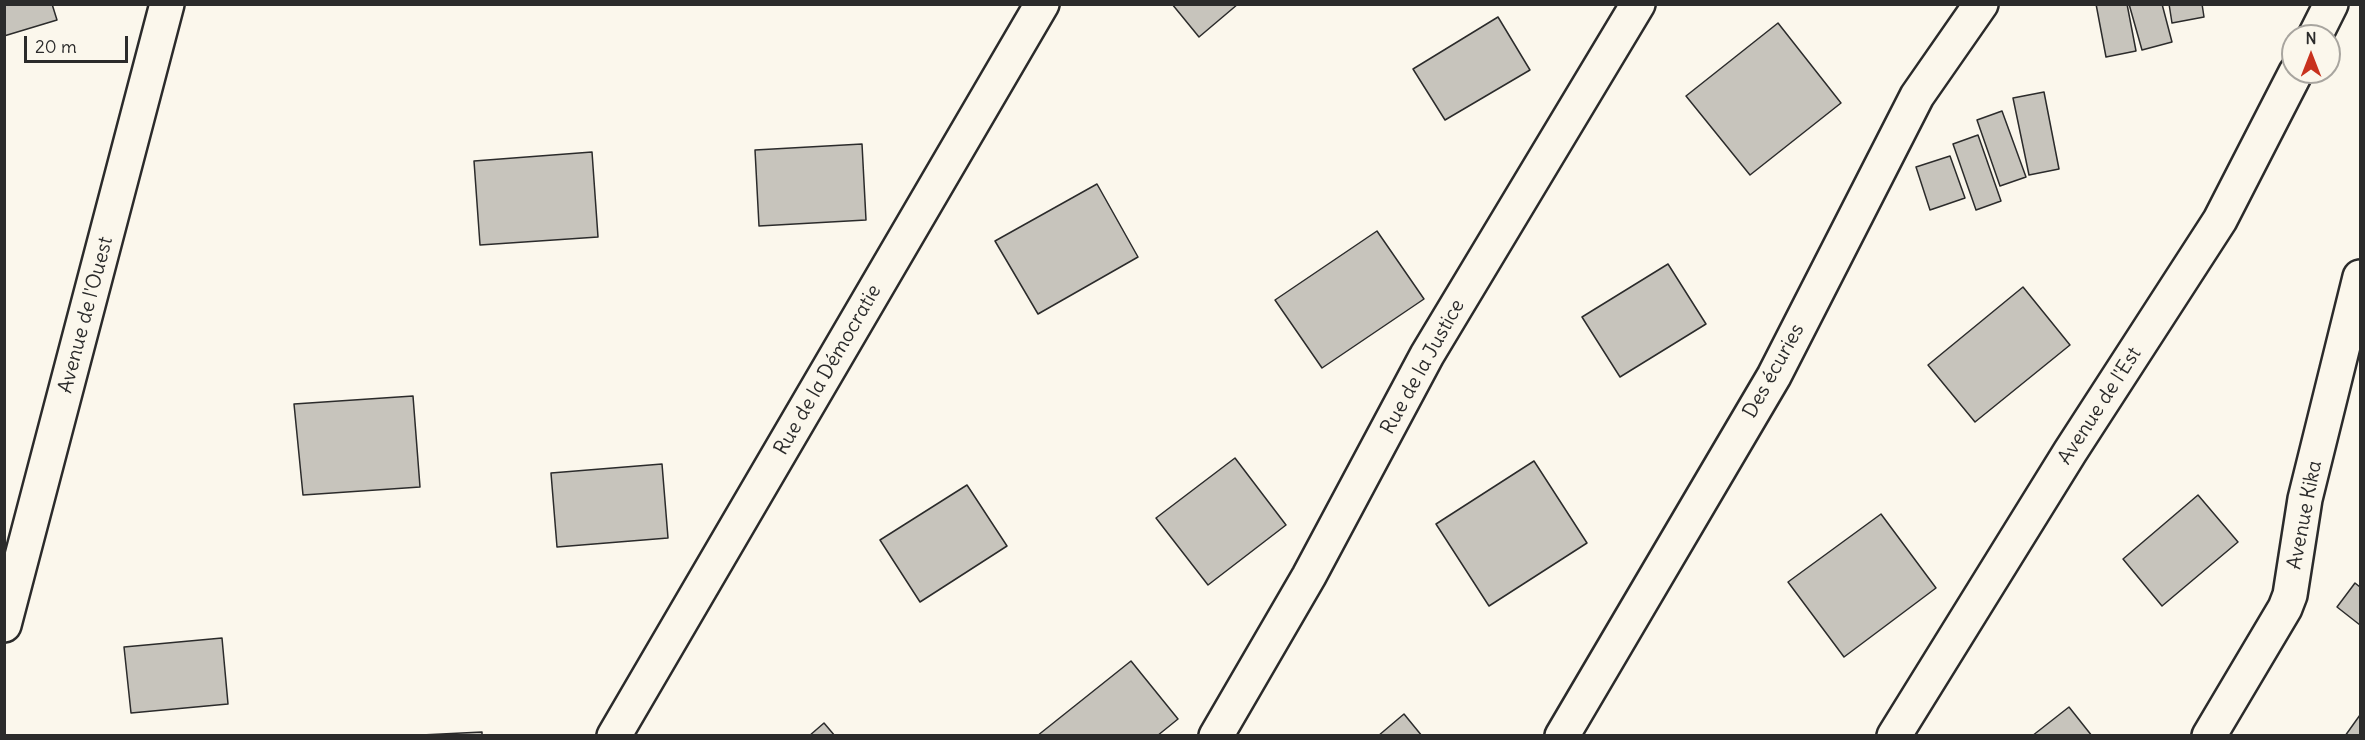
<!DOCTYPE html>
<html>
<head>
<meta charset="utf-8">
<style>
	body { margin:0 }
	#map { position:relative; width:2365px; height:740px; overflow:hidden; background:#fbf7ec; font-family:Delius,sans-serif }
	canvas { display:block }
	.frame { position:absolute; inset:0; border:6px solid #2b2b2b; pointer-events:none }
	.north { position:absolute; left:2281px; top:24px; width:60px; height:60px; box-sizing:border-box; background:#fbf7ec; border:2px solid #a8a59f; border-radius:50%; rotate:0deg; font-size:16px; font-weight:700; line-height:24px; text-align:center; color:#2b2b2b }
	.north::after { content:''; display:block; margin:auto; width:21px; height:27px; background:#c8321e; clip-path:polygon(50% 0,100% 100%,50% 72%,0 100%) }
	.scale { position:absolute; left:24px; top:36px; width:104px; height:27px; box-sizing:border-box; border:3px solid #2b2b2b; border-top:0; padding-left:8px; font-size:18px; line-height:21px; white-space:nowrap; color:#2b2b2b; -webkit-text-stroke:4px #fbf7ec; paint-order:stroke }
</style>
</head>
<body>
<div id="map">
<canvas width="2365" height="740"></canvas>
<div class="frame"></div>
<div class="north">N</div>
<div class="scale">20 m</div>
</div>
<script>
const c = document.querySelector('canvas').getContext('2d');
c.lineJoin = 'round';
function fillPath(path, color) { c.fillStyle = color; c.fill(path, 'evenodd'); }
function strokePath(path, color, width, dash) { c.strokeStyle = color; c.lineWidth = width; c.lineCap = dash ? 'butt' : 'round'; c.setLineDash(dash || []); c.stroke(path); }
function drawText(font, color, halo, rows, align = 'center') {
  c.font = font + ' Delius,sans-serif'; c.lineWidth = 6; c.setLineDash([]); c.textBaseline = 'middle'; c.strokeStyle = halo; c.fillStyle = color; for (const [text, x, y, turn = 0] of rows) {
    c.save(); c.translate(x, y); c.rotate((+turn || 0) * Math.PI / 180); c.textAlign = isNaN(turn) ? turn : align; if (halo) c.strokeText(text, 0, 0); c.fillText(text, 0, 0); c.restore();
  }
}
const building = new Path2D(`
	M4,4H52L57,20L4,36Z
	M1172,4H1238L1199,37Z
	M2096,4H2127L2136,51L2106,57Z
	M2129,4H2162L2172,42L2142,50Z
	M2169,4H2202L2204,17L2172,23Z
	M1498,17L1530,70L1445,120L1413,69Z
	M1778,23L1841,103L1750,175L1686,96Z
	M2044,92L2059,169L2029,175L2013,98Z
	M2002,111L2026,177L2000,186L1977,120Z
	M1978,135L2001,201L1976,210L1953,144Z
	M862,144L866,220L759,226L755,150Z
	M592,152L598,237L480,245L474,161Z
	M1950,156L1965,198L1930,210L1916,167Z
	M1097,184L1138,257L1038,314L995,241Z
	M1377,231L1424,299L1322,368L1275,300Z
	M1668,264L1706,324L1620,377L1582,317Z
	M2023,287L2070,345L1975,422L1928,365Z
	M413,396L420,487L303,495L294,404Z
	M1235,458L1286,525L1208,585L1156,518Z
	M1534,461L1587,543L1489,606L1436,524Z
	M662,464L668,538L557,547L551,473Z
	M967,485L1007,546L920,602L880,540Z
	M2198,495L2238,542L2162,606L2123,559Z
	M1881,514L1936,588L1844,657L1788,582Z
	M2355,583L2360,587V625L2337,607Z
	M222,638L228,704L131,713L124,647Z
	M1131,661L1178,719L1157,736H1037Z
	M2069,707L2092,736H2032Z
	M1404,714L1422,736H1378Z
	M2360,715V736H2345Z
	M824,723L835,736H809Z
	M482,732V736H401Z`);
fillPath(building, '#c7c4bc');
strokePath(building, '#2b2b2b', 1.5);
const minor = new Path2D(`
	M2315,36L2331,4
	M4,625L167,4
	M614,736L1042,4
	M1216,736L1309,576L1427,355L1638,4
	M1562,736L1774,376L1917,96L1981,4
	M1894,736L2070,452L2220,220L2296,72
	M2209,736L2285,608L2290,595L2305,499L2360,277`);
strokePath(minor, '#2b2b2b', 38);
strokePath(minor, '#fbf7ec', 33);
drawText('20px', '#2b2b2b', '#fbf7ec', [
	["Avenue de l'Ouest",86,315,-75],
	["Rue de la Justice",1423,367,-61],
	["Rue de la Démocratie",828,370,-60],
	["Des écuries",1774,371,-61],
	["Avenue de l'Est",2100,406,-57],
	["Avenue Kika",2305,515,-79]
]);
</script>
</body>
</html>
